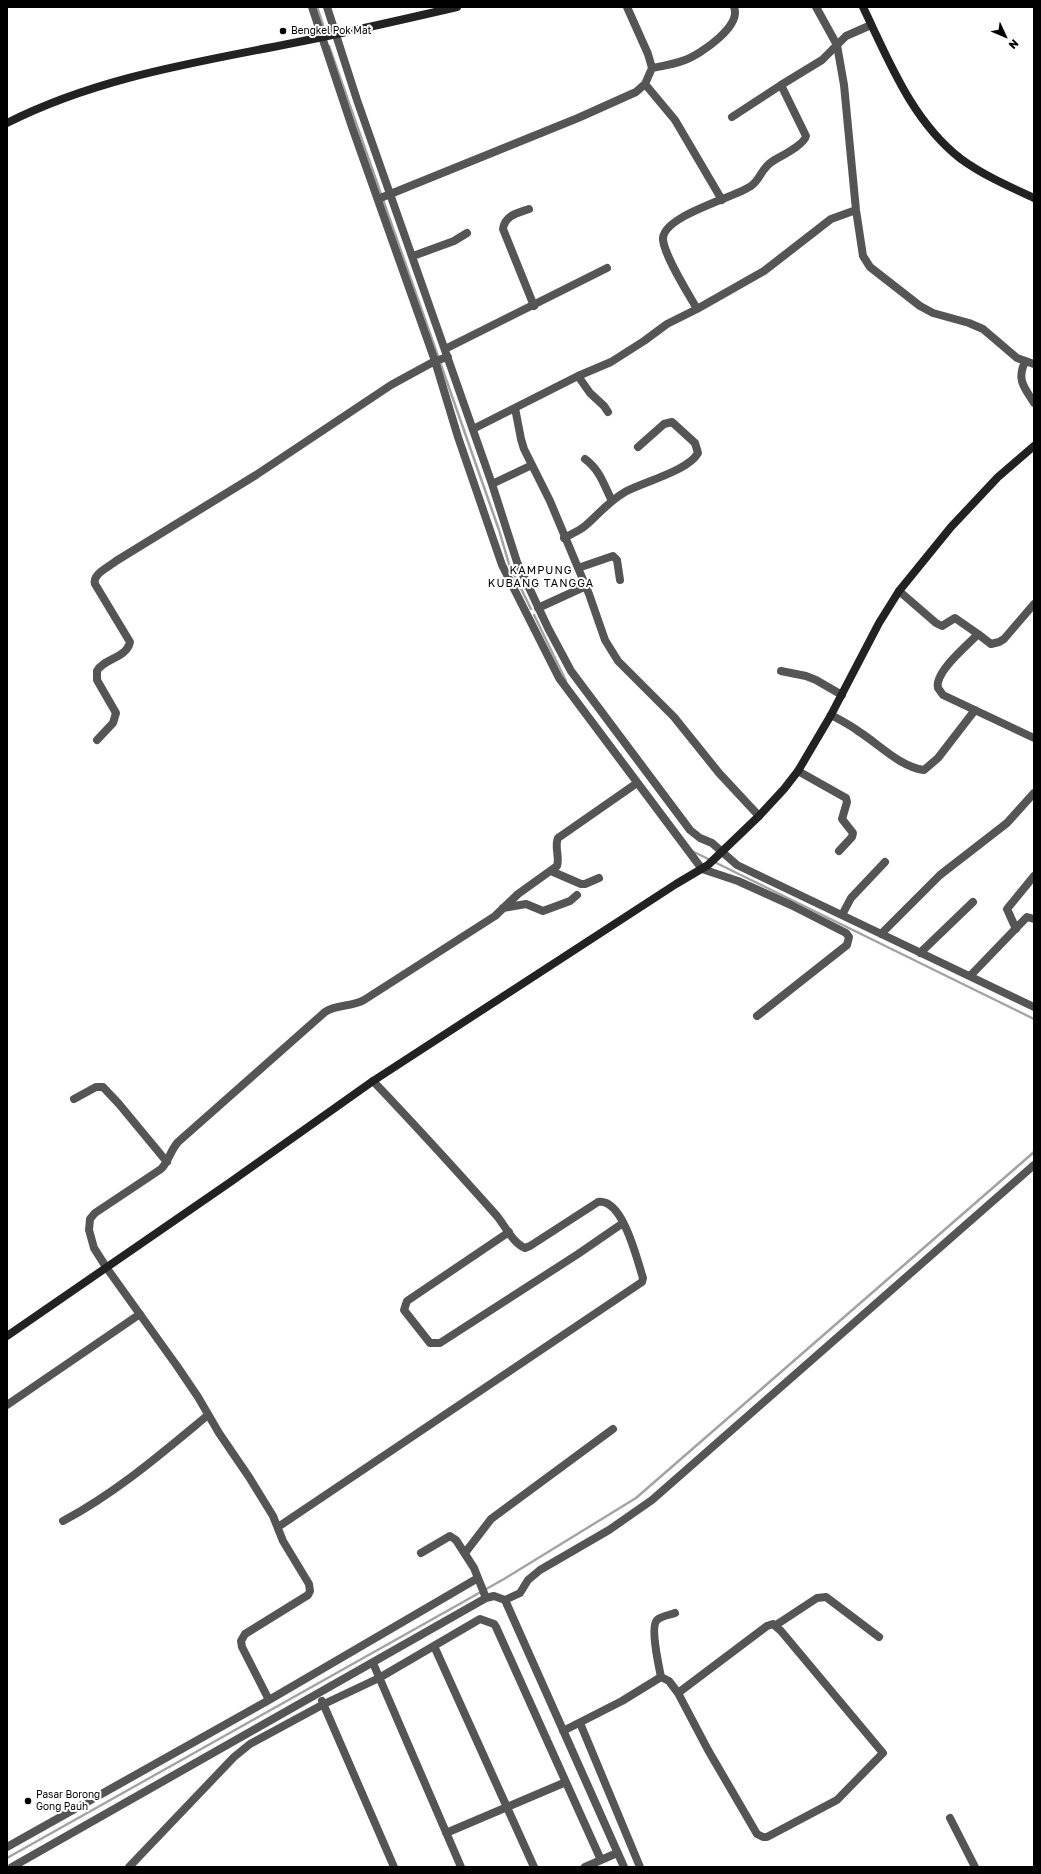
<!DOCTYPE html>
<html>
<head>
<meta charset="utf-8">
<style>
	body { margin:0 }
	#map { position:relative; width:1041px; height:1874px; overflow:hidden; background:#fff; font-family:"Golos Text",sans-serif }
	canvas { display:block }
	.frame { position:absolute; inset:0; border:8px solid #000; pointer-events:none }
	.north { position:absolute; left:985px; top:16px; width:40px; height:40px; -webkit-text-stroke:3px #fff; paint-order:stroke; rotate:134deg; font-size:11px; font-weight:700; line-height:16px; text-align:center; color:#000 }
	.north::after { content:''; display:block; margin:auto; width:14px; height:18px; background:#000; clip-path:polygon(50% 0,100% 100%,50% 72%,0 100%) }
</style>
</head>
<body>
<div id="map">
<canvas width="1041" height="1874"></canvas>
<div class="frame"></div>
<div class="north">N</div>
</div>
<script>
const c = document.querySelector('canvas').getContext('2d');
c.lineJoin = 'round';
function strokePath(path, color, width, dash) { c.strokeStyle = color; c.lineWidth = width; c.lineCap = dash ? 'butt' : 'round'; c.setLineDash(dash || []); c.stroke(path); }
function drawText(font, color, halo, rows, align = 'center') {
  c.font = font + ' "Golos Text",sans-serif'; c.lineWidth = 4; c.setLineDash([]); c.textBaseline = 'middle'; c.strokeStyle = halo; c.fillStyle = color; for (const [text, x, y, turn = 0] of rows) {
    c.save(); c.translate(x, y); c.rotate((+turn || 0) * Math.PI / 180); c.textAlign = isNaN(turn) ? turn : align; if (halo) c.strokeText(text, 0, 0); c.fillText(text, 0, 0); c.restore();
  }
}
strokePath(new Path2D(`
	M317,7L323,25
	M329,46L499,530L509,564L531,609
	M534,615L566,681
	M692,851L1034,1019
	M7,1858L504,1579L636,1498L1034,1152`), '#a3a3a3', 2.5);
strokePath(new Path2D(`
	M312,7L352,127L435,361L458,437L502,565L559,678L702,869L738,881L791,905L846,933L849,937L847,945L757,1016
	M327,7L357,100L492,484L517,562L548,628L571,671L690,830L700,838L712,843L737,865L1034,1007
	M627,7L648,54L652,68
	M816,7L837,45L844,85L856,210L863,256L870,267L920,306L933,313L969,323L983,329L1017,358L1034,364
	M645,84L675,120L722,200
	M732,117L781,85
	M378,199L578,118L636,92L645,84L652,68C663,66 675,64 685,60C701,54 742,26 734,7
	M529,209C518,213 505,215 503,229L534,306
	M413,256L454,241L467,233
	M697,309L764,271L831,219L856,210
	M445,349L607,268
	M1025,362C1016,380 1025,388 1034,403
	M578,376L590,393L604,406L608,412
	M515,408L521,439L524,449L550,501L589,594L605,640L618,661L674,717L719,773L759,816
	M473,429L578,376L611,362L644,341L667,324L697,309C688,293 665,257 663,240C661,216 734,198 751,186C761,179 761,168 773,161C781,156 804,145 806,136L781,85L822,60L846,36L871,25
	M585,459C600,470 604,485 612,501
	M492,484L532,465
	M564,538C571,534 579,531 585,526C599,514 609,501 625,492C643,482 688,471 698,453L695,443L672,422L664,424L638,447
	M578,568L613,556L617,560L620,580
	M899,591L936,623L942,626L955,618L978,634C968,645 934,672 938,688L943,695L1034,738
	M538,608L586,586
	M978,634L991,644L999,642L1004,639L1034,604
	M781,671L806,676L816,680L842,695
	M831,715C840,720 850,725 858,731C879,744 900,767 924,770L938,758L975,710
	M97,740L113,723L116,713L97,680V671C104,658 126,659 130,642L95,584C92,574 109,567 116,561L256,475L391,385L435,361L448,357
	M798,771L846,798L847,802L842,819L853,833L852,837L839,851
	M551,871L581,884H585L599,878
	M503,908L526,904L543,911L570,901L577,895
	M842,915L851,898L885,862
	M1016,929L1007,909L1034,876
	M881,934L940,875L1007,823L1034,793
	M920,953L973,902
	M970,976L1024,920L1027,917L1034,919
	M74,1099L96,1087H103L119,1104L167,1162
	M509,1232L407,1301L404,1310L430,1343H440L578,1254L623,1223
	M7,1405L140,1314
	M63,1521C116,1493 162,1453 208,1415
	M278,1527L642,1282L643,1278C637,1260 623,1198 598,1202L530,1246L525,1248C513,1243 505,1226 497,1216C456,1170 415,1125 373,1081
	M421,1553L450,1536L456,1540L474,1568L478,1578
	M465,1553L491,1519L613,1429
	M505,1600L624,1867
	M776,1625L817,1598L826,1597L879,1637
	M434,1646L534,1867
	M373,1663L461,1867
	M661,1677L669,1681L678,1693L708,1750L757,1834L763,1837H767L837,1800L883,1753L781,1631L773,1624L767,1626L678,1693
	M661,1677C659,1667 650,1627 657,1620C661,1616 670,1615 675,1613
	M269,1700L242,1647L241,1641L245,1634L308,1595L310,1591L309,1584L283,1541L273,1516L249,1477L219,1433L198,1397L177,1366L106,1267L94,1248L89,1230L90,1219L95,1213L161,1169C169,1161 170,1151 178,1142L325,1012C336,1004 352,1007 364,1000L495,916L518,894L557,866C560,857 554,846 558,838L637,783
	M322,1701L394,1867
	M580,1723L640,1867
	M563,1731L622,1701L661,1677
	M950,1818L975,1867
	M446,1833L566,1782
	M7,1847L269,1700L478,1578L486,1598
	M12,1867L486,1598L494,1596L505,1600L520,1593L528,1580L540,1570L609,1530L652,1500L1034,1165
	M129,1867L234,1757L250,1744L324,1704L379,1678L480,1619L494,1624L496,1627L601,1860
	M585,1867L617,1853`), '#555', 8);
strokePath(new Path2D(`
	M863,7C889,61 912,121 961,159C983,175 1010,187 1034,198
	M7,123C96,78 192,63 288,44C345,33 401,20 457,7
	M7,1336L229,1183L373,1081L676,884L708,865L759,816L784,789L798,771L831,715L879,623L899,591L951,527L998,477L1034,446`), '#222', 8);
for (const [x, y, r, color] of [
	[283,31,4,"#000"],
	[28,1801,4,"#000"]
]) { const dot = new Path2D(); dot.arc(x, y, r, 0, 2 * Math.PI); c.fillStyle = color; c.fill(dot); strokePath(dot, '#fff', 1.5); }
drawText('10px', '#000', '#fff', [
	["Bengkel Pok Mat",291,31],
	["Pasar Borong",36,1795],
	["Gong Pauh",36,1807]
], 'left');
c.letterSpacing = '1px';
drawText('11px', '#000', '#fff', [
	["KAMPUNG",541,571],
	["KUBANG TANGGA",541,584]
]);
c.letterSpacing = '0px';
</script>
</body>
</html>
